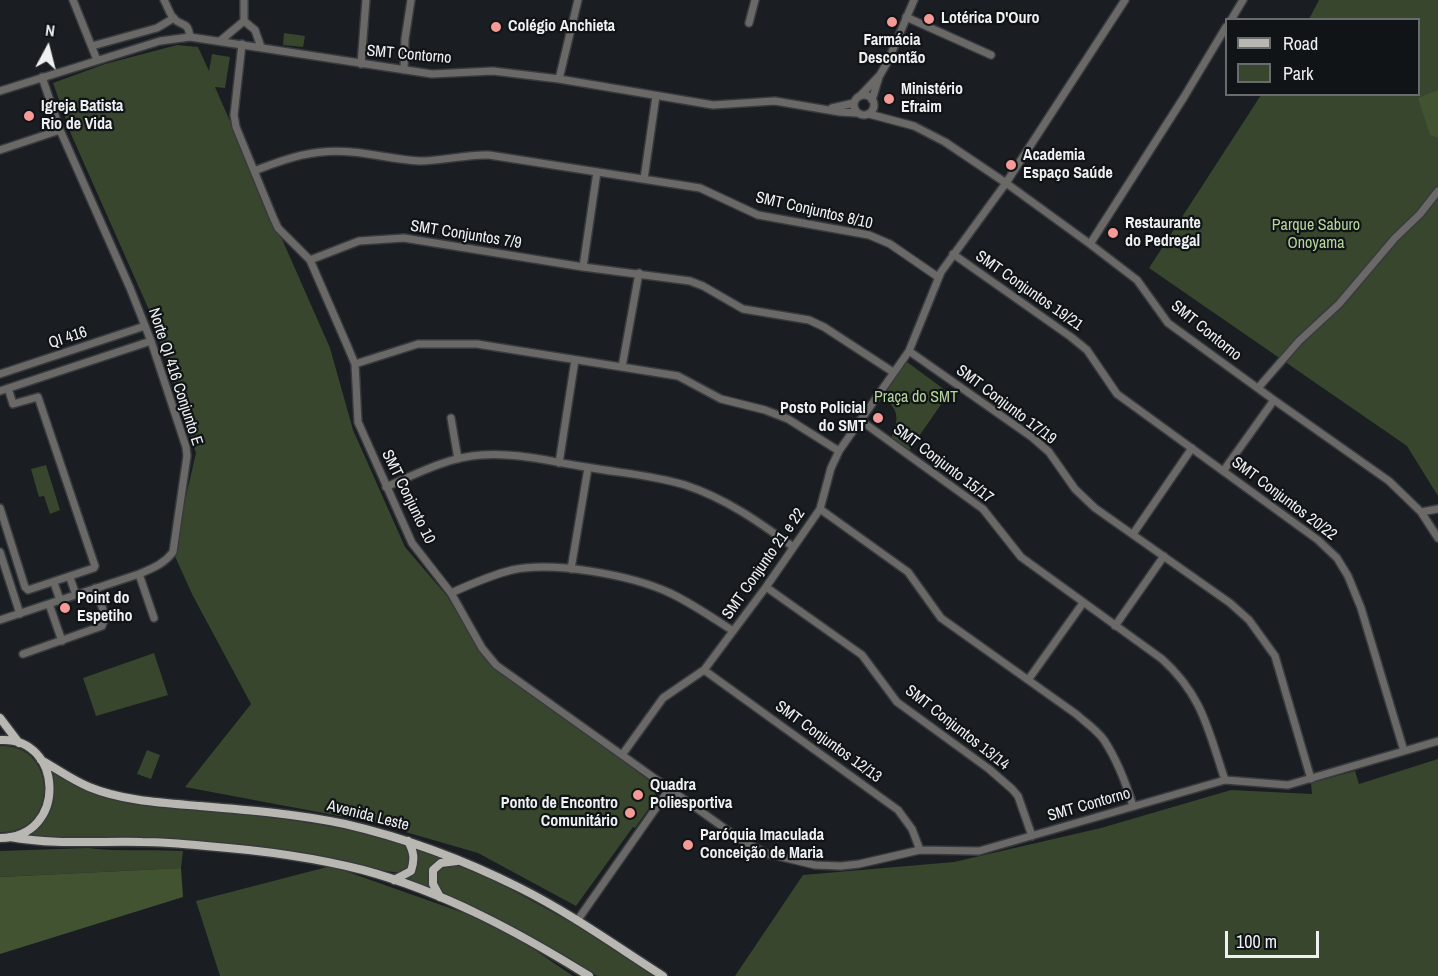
<!DOCTYPE html>
<html>
<head>
<meta charset="utf-8">
<style>
	body { margin:0 }
	#map { position:relative; width:1438px; height:976px; overflow:hidden; background:#1a1d21; font-family:"Archivo Narrow",sans-serif }
	canvas { display:block }
	.legend { position:absolute; left:1225px; top:18px; width:195px; height:78px; box-sizing:border-box; background:#111417; border:2px solid #696c6f; margin:0; padding:8px 10px; list-style:none; font-size:18px; color:#eef0f2 }
	.legend li { display:flex; align-items:center; gap:12px; height:30px }
	.legend b { width:30px; border:2px solid #696c6f }
	.north { position:absolute; left:18px; top:18px; width:60px; height:60px; -webkit-text-stroke:4px #111417; paint-order:stroke; rotate:7deg; font-size:16px; font-weight:700; line-height:24px; text-align:center; color:#eef0f2 }
	.north::after { content:''; display:block; margin:auto; width:21px; height:27px; background:#eef0f2; clip-path:polygon(50% 0,100% 100%,50% 72%,0 100%) }
	.scale { position:absolute; left:1225px; top:931px; width:94px; height:27px; box-sizing:border-box; border:3px solid #eef0f2; border-top:0; padding-left:8px; font-size:18px; line-height:21px; white-space:nowrap; color:#eef0f2; -webkit-text-stroke:4px #111417; paint-order:stroke }
</style>
</head>
<body>
<div id="map">
<canvas width="1438" height="976"></canvas>
<ul class="legend">
<li><b style="height:8px;background:#b8b7b2"></b>Road</li>
<li><b style="height:16px;background:#38462d"></b>Park</li>
</ul>
<div class="north">N</div>
<div class="scale">100 m</div>
</div>
<script>
const c = document.querySelector('canvas').getContext('2d');
c.lineJoin = 'round';
function fillPath(path, color) { c.fillStyle = color; c.fill(path, 'evenodd'); }
function strokePath(path, color, width, dash) { c.strokeStyle = color; c.lineWidth = width; c.lineCap = dash ? 'butt' : 'round'; c.setLineDash(dash || []); c.stroke(path); }
function drawText(font, color, halo, rows, align = 'center') {
  c.font = font + ' "Archivo Narrow",sans-serif'; c.lineWidth = 4.5; c.setLineDash([]); c.textBaseline = 'middle'; c.strokeStyle = halo; c.fillStyle = color; for (const [text, x, y, turn = 0] of rows) {
    c.save(); c.translate(x, y); c.rotate((+turn || 0) * Math.PI / 180); c.textAlign = isNaN(turn) ? turn : align; if (halo) c.strokeText(text, 0, 0); c.fillText(text, 0, 0); c.restore();
  }
}
fillPath(new Path2D(`
	M1319,0H1438V496L1407,446L1149,268L1261,95L1418,94V20L1309,19Z
	M284,33L305,36L303,47L283,45Z
	M177,45L198,47L209,71L212,54L230,57L225,88L215,87L330,348L353,430L405,547L447,596L479,650L660,789L655,796L657,797L635,828L633,827L576,906L478,853L371,822L185,787L251,704L193,596L173,552L196,453L153,319L71,134L53,83L105,64Z
	M907,362L949,393L908,452L891,439C899,417 900,412 882,395Z
	M46,465L60,510L50,514L44,496L48,495L39,497L31,469Z
	M154,653L168,695L96,716L83,678Z
	M0,746C58,743 60,834 0,832Z
	M147,750L160,755L151,779L137,774Z
	M1438,759V976H735L803,875L954,862L1101,828L1231,790L1312,794L1311,783L1355,771L1359,784Z
	M43,762L112,791L340,828L401,842L415,849L417,859L416,849L459,861L574,924L654,976H597L500,921L443,893L386,874L400,873L208,845L18,838L49,804Z
	M88,848C120,852 151,849 183,851L181,868L0,877V851Z
	M331,866L498,925L573,976H220L196,901Z`), '#38462d');
fillPath(new Path2D(`
	M1438,90V138L1430,135L1418,98Z
	M181,868L183,897L0,954V877Z`), '#415331');
const minor = new Path2D(`
	M73,0L97,60
	M164,0C167,5 170,15 174,19C183,27 188,21 190,37
	M906,17L991,55
	M1231,20L1243,0
	M244,21L255,30L261,47
	M749,23L755,0
	M220,41L244,21V0
	M242,44L234,115L236,127L273,217L278,228L310,260L347,345L355,364L358,422L412,543L451,593L482,648L496,665L741,840L765,853L815,865L841,866L859,864L920,850L979,851L1225,780L1288,785L1438,741
	M92,46L157,28L174,18
	M361,64L366,0
	M404,70L405,39L411,0
	M559,79L578,0
	M0,91L160,41L190,37L432,74L493,71L559,79L713,105L775,101L840,112L857,113
	M854 105a10 10 0 1 1 20 0a10 10 0 1 1-20 0Z
	M860,96L880,75L888,61L914,0
	M872,100L879,77
	M832,108L854,103
	M869,114L914,126L945,142L1006,183L1090,244L1137,280L1168,323L1274,400L1389,481L1421,512L1438,538
	M0,150L60,130
	M254,171C287,158 316,148 352,152C375,154 397,160 420,161C444,161 466,154 489,155L700,188L758,215L869,235L890,244L938,277
	M644,179L656,96
	M1090,244L1184,97L1226,27
	M953,254L1071,337L1087,350L1117,394L1318,540L1337,558L1348,576L1361,608L1404,751
	M310,260L359,241L404,238L583,267L690,281L703,286L743,309L809,320L824,327L893,372
	M583,267L597,172
	M909,351L1033,438L1049,452L1075,489L1095,508L1230,603L1249,620L1275,656L1311,779
	M355,364L418,344H477L678,376L721,399L765,410L788,419L839,451
	M622,367L639,273
	M0,374L145,326
	M1258,388L1299,341L1339,304L1395,238L1420,214L1438,191
	M0,391L151,341
	M451,418L458,459
	M860,420L983,509L1021,557L1162,659C1203,696 1208,730 1225,780
	M559,463L575,360
	M1224,470L1274,400
	M386,487C416,474 448,457 481,455C515,452 552,462 586,467C619,473 653,475 685,485C725,498 759,522 792,546
	M0,508L25,587L28,590L94,568L95,566L38,397L13,404L8,388
	M820,509L908,572L941,618L1076,714C1085,722 1097,730 1104,740C1117,760 1126,783 1133,806
	M1421,512L1438,509
	M1133,534L1192,448
	M0,552L20,614
	M571,569L588,468
	M139,574L154,618
	M70,578L76,595
	M54,583L60,600
	M766,587L862,655L897,702L989,769L1012,789L1018,796L1032,836
	M451,593C471,584 491,575 512,570C554,561 631,575 670,593C693,604 713,618 733,631
	M49,604L62,641
	M0,620L139,574C153,568 164,564 173,552L187,456L186,447L151,341L130,288L60,130L42,77
	M1115,626L1164,556
	M23,654L102,626C108,615 99,600 95,588
	M704,670L898,810L912,829L920,850
	M1028,680L1083,603
	M622,755L663,698L704,670L766,587L820,509L831,468L839,451L909,351L941,272L1006,183L1125,0
	M577,921L670,788`);
const major = new Path2D(`
	M0,718L19,743
	M0,740C64,736 68,838 0,838
	M41,760C57,769 72,780 89,787C123,801 164,803 200,806C249,810 297,814 345,824C406,838 464,860 520,888C570,913 616,946 663,976
	M10,837C54,845 98,841 142,842C163,842 185,844 206,846C258,850 312,857 363,870C444,892 518,932 589,976
	M394,880L411,871C415,859 414,852 408,841
	M440,897L433,884V870L441,863L457,861`);
strokePath(minor, '#383b3e', 10);
strokePath(major, '#383b3e', 11);
strokePath(minor, '#6a6967', 7);
strokePath(major, '#b8b7b2', 8);
for (const [x, y, r, color] of [
	[929,19,6,"#f59b97"],
	[892,22,6,"#f59b97"],
	[496,27,6,"#f59b97"],
	[889,99,6,"#f59b97"],
	[29,116,6,"#f59b97"],
	[1011,165,6,"#f59b97"],
	[1113,233,6,"#f59b97"],
	[878,418,6,"#f59b97"],
	[65,608,6,"#f59b97"],
	[638,795,6,"#f59b97"],
	[630,813,6,"#f59b97"],
	[688,845,6,"#f59b97"]
]) { const dot = new Path2D(); dot.arc(x, y, r, 0, 2 * Math.PI); c.fillStyle = color; c.fill(dot); strokePath(dot, '#111417', 2); }
drawText('bold 16px', '#eef0f2', '#111417', [
	["Lotérica D'Ouro",941,19],
	["Colégio Anchieta",508,27],
	["Farmácia",892,41,"center"],
	["Descontão",892,59,"center"],
	["Ministério",901,90],
	["Efraim",901,108],
	["Igreja Batista",41,107],
	["Rio de Vida",41,125],
	["Academia",1023,156],
	["Espaço Saúde",1023,174],
	["Restaurante",1125,224],
	["do Pedregal",1125,242],
	["Posto Policial",866,409,"right"],
	["do SMT",866,427,"right"],
	["Point do",77,599],
	["Espetiho",77,617],
	["Quadra",650,786],
	["Poliesportiva",650,804],
	["Ponto de Encontro",618,804,"right"],
	["Comunitário",618,822,"right"],
	["Paróquia Imaculada",700,836],
	["Conceição de Maria",700,854]
], 'left');
drawText('16px', '#eef0f2', '#111417', [
	["SMT Contorno",409,55,5],
	["SMT Conjuntos 8/10",814,211,13],
	["SMT Conjuntos 7/9",466,235,9],
	["SMT Conjuntos 19/21",1029,291,35],
	["SMT Contorno",1206,331,39],
	["QI 416",68,338,-18],
	["Norte QI 416 Conjunto E",175,377,72],
	["SMT Conjunto 17/19",1006,405,37],
	["SMT Conjunto 15/17",943,464,37],
	["SMT Conjunto 10",408,497,64],
	["SMT Conjuntos 20/22",1284,499,37],
	["SMT Conjunto 21 e 22",764,564,-55],
	["SMT Conjuntos 13/14",957,728,38],
	["SMT Conjuntos 12/13",828,742,36],
	["SMT Contorno",1089,805,-16],
	["Avenida Leste",368,816,14]
]);
drawText('16px', '#b4d69a', '#111417', [
	["Parque Saburo",1316,226],
	["Onoyama",1316,244],
	["Praça do SMT",916,398]
]);
</script>
</body>
</html>
